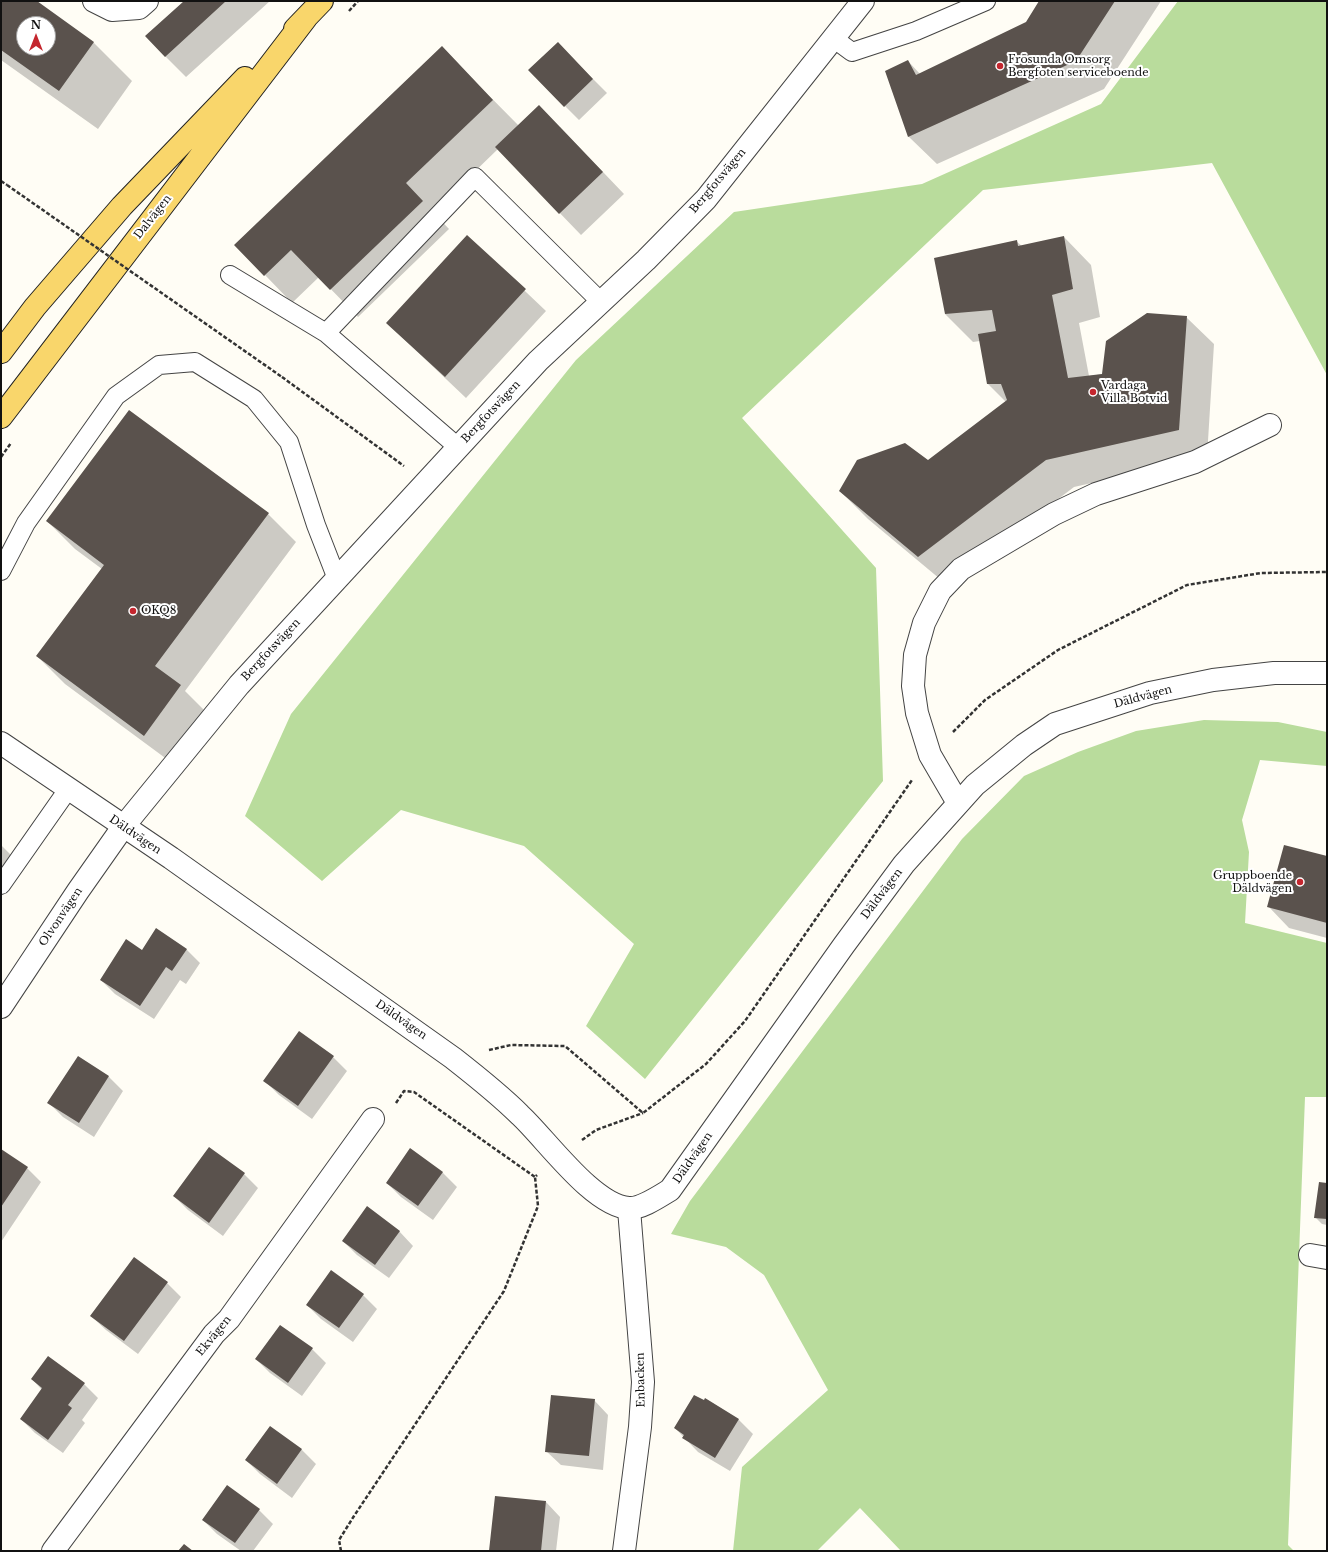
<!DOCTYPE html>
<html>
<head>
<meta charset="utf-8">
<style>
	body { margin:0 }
	#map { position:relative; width:1328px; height:1552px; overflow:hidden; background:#fffdf5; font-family:"Libre Baskerville",serif }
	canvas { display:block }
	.frame { position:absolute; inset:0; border:2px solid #111; pointer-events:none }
	.north { position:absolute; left:16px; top:16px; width:40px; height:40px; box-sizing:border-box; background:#fff; border:1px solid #a0a0a0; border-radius:50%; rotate:0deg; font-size:11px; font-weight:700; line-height:16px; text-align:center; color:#111 }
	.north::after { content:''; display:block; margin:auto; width:14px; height:18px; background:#c4262e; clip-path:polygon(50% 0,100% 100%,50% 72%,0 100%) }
</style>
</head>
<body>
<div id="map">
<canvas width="1328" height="1552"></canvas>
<div class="frame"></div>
<div class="north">N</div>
</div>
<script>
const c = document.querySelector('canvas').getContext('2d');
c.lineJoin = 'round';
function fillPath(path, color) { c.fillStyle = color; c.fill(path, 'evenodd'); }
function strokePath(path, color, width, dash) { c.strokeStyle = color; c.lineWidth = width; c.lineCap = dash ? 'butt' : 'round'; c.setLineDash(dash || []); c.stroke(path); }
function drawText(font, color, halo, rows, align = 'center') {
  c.font = font + ' "Libre Baskerville",serif'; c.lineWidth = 4; c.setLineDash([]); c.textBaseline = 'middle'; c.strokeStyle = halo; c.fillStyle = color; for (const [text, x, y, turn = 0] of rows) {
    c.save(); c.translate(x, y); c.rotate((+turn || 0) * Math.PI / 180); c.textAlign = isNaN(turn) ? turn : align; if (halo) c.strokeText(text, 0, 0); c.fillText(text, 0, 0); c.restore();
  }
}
fillPath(new Path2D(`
	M1178,1H1327V375L1212,163L983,190L742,418L876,568L883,781L645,1079L586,1026L634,944L524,846L401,810L322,881L245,816L291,714L576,360L734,212L922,184L1101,104Z
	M1204,720L1278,722L1327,732V766L1260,760L1242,820L1249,852L1245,923L1327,943V1097H1305L1288,1545L1294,1551H901L860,1508L817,1551H733L742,1467L828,1390L764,1275L726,1247L671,1234L690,1201L962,839L1024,776L1078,752L1136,731Z`), '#b9dc9c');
fillPath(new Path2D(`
	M1,1H35L94,43L132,81L98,129L1,60ZM24,24H48V48H24Z
	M185,1H270L186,77L165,56Z
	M1041,1H1161L1104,89L937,164L909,137L886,72L908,61L920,74L1026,23Z
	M442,48L519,126L560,127L624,194L581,235L498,149L433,212L449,229L358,317L319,277L292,303L265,275Z
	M572,58L607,93L579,120L565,106Z
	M467,236L546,311L466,398L387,323Z
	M1064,237L1091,265L1100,317L1079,323L1089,376L1103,374L1186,317L1214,344L1207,457L1074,487L946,584L868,519L840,491L928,461L1006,402L988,384L980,341L973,342L945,314L1016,241L1022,246Z
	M129,411L268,514L296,542L185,691L208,714L172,763L65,684L37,656L102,569L75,549L47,521Z
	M1,845L13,857L1,875Z
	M1327,857V938L1289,928L1268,906Z
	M186,949L200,963L186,984L180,980L154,1019L115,994L101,980L142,951Z
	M78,1057L109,1077L123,1091L94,1137L63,1117L49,1103Z
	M333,1057L347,1071L312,1119L279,1095L265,1081Z
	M411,1149L443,1173L457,1187L433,1220L401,1197L387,1183Z
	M1,1151L27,1168L41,1182L1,1242Z
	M244,1174L258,1188L223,1236L188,1210L174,1196Z
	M1327,1184V1225L1322,1224L1315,1217Z
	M399,1231L413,1246L389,1278L357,1255L343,1241Z
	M167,1283L181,1297L138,1354L106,1330L91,1316Z
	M363,1295L377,1309L353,1342L321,1319L307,1305Z
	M280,1326L312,1349L326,1363L302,1396L270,1373L256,1359Z
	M32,1379L84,1384L98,1398L82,1420L85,1423L63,1453L35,1433L21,1419L42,1390Z
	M706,1399L739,1420L753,1434L730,1471L698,1452L675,1428Z
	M594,1400L608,1415L603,1470L561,1465L546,1451Z
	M270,1427L302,1450L316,1464L292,1498L260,1474L246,1460Z
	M546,1502L560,1517L556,1551H490Z
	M259,1510L273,1524L253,1551H241L217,1534L203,1520Z`), '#0003');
fillPath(new Path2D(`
	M1,1H37L94,42L59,91L1,50ZM24,24H48V48H24Z
	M184,1H226L165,57L145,36Z
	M1039,1H1115L1076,61L908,137L885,71L908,60L916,75L1026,22Z
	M558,42L593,79L564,107L528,70Z
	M442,46L493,100L406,183L423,201L330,290L291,250L264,276L234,245Z
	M539,105L603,172L559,214L495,147Z
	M467,235L526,289L445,377L386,323Z
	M1064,236L1073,289L1052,295L1068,378L1102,374L1106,341L1147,313L1187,316L1179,430L1046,460L918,557L839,491L857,460L905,443L928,460L1007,400L1001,384H987L978,334L996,331L992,310L945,314L934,258L1017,240L1018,246Z
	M129,410L269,513L155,666L181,685L144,736L36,656L104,565L46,521Z
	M1284,845L1327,856V923L1267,907Z
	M156,928L187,949L172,971L166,967L140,1006L100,980L126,939L142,950Z
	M299,1031L334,1056L298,1106L263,1081Z
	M78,1056L109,1076L79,1123L47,1103Z
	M209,1147L245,1173L209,1223L173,1196Z
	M410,1148L443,1172L418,1206L386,1183Z
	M1,1149L28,1167L1,1207Z
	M1319,1182L1327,1183V1219L1314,1218Z
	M367,1206L400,1231L375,1265L342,1241Z
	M134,1257L168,1282L124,1341L90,1316Z
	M331,1270L364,1294L339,1328L306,1305Z
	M280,1325L313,1348L288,1383L255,1359Z
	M48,1356L85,1383L68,1405L72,1408L48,1440L20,1419L42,1388L31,1379Z
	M551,1395L595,1399L589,1456L545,1452Z
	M694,1395L704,1400L705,1398L739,1419L715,1458L682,1438L684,1435L674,1428Z
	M270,1426L302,1449L277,1484L245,1460Z
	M227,1485L260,1509L235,1543L202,1520Z
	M495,1496L546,1501L541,1551H489Z
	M184,1544L193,1551H178Z`), '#5a524d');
const service = new Path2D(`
	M833,38L852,52L916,31L986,1
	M230,275L326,333
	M459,448L326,333L475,177L601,302
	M1,571L26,523L116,396L159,365L195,362L254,399L289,442L316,525L337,579
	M1,885L69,788`);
const minor = new Path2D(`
	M94,1L112,10L139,8L147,1
	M958,803L930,755L917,713L913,686L915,655L924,623L940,591L961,569L1054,514L1096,494L1195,462L1270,425
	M1,1007L78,891L123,827L239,685L538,361L646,260L706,199L863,1
	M1310,1255L1327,1258
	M53,1551L214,1334L229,1319L373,1119
	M624,1551L640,1427L643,1382L629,1209`);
const tertiary = new Path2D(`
	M1,743L171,858L453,1058C476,1076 499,1094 520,1115C546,1139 593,1206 629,1208C641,1209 660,1196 670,1190L844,945L904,864L975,785L1024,745L1055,724L1150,693L1213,680L1274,673H1327`);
const primary = new Path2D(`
	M295,29L322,1
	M1,352L35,307L122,206L245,78
	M1,417L306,18`);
strokePath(service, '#444', 20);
strokePath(minor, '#444', 24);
strokePath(tertiary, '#444', 24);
strokePath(primary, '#222', 24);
strokePath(new Path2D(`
	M349,11L358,1
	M1,181L7,185
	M282,377L404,466
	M1,457L11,443
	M953,732L985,700L1058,650L1187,585L1261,573L1327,572
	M489,1050L511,1045L565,1046L643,1113L706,1064L745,1021L912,780
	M396,1103L404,1091L414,1092L535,1177
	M582,1140L596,1130L643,1113
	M341,1551L339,1540L354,1516L504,1291L538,1206L535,1177L537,1175`), '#333', 2.5, [4, 2]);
strokePath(service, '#fff', 18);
strokePath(minor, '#fff', 22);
strokePath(tertiary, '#fff', 22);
strokePath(primary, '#f9d66b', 22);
strokePath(new Path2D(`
	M7,185L282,377`), '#333', 2.5, [4, 2]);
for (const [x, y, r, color] of [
	[1000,66,4,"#c4262e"],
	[1093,392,4,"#c4262e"],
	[133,611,4,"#c4262e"],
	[1300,882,4,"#c4262e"]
]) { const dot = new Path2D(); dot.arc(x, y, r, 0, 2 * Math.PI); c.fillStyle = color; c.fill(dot); strokePath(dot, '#fff', 1.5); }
drawText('11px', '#111', '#fff', [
	["Frösunda Omsorg",1008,60],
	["Bergfoten serviceboende",1008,73],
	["Vardaga",1101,386],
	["Villa Botvid",1101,399],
	["OKQ8",141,611],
	["Gruppboende",1292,876,"right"],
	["Däldvägen",1292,889,"right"]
], 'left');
drawText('11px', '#111', '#fff', [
	["Bergfotsvägen",718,181,-50],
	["Dalvägen",153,217,-52],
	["Bergfotsvägen",491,412,-47],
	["Bergfotsvägen",271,650,-47],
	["Däldvägen",1143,697,-15],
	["Däldvägen",135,835,34],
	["Däldvägen",882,894,-53],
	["Olvonvägen",61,917,-56],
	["Däldvägen",401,1020,35],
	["Däldvägen",693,1158,-55],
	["Ekvägen",214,1336,-51],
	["Enbacken",641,1380,-91]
]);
</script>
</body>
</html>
